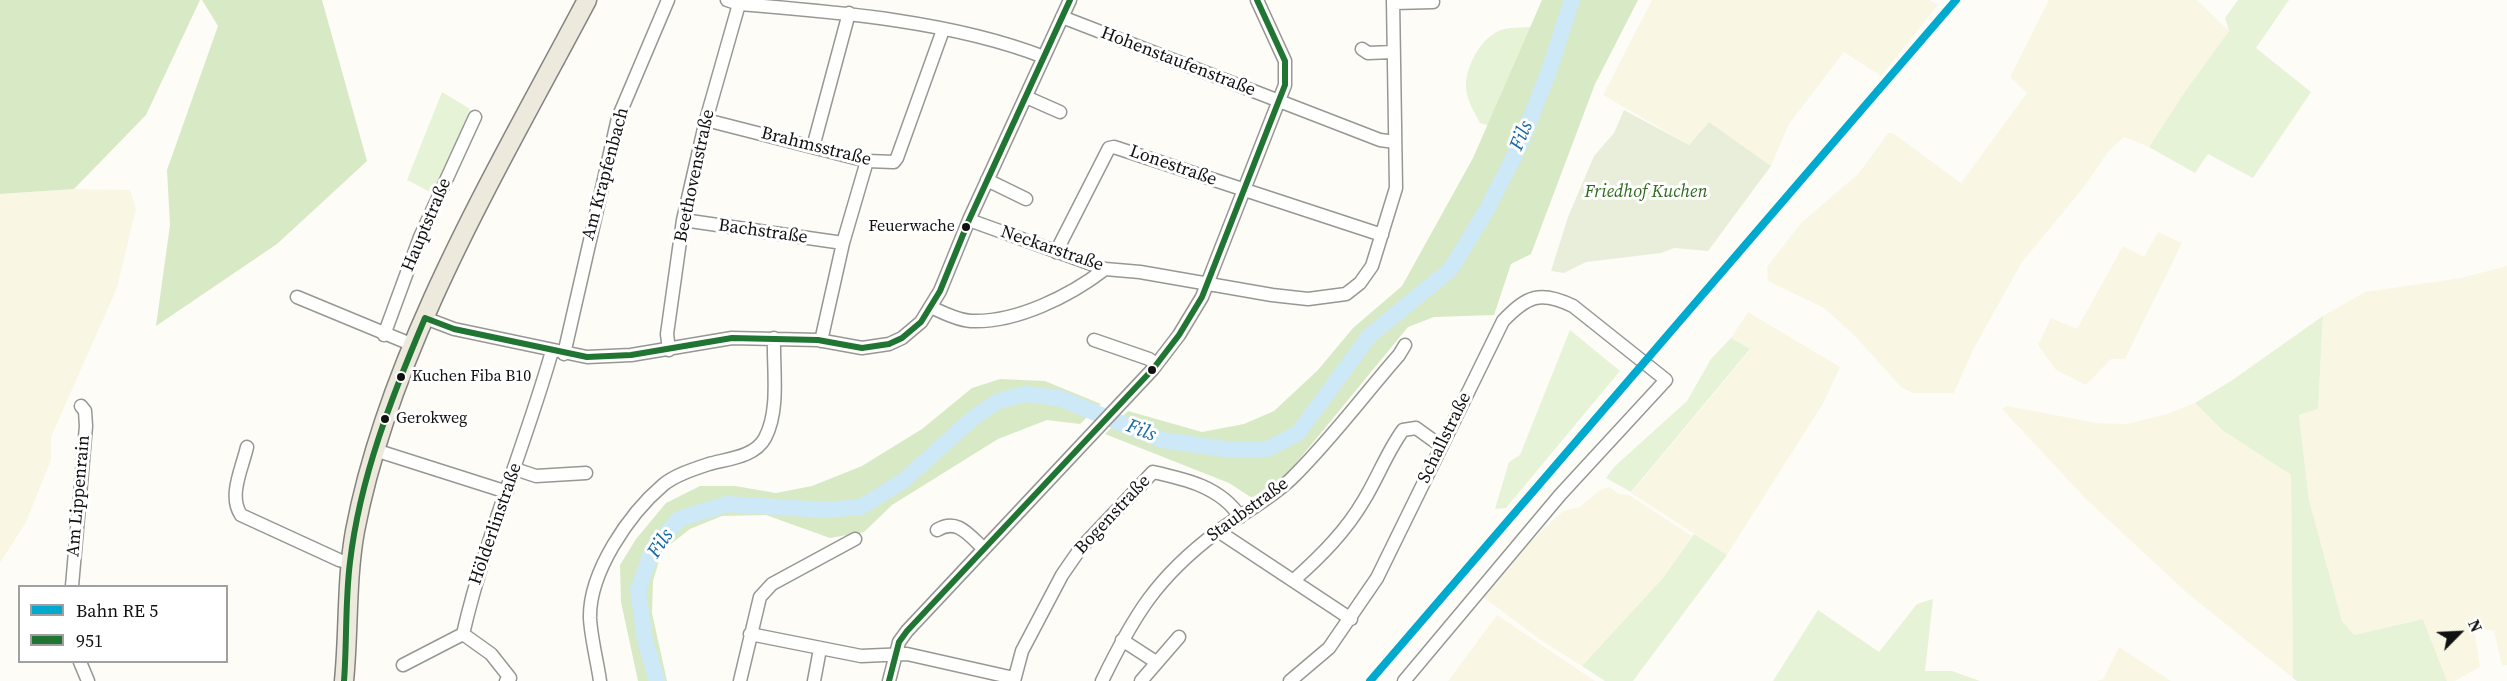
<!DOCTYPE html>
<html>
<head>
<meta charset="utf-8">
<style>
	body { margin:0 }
	#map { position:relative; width:2507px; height:681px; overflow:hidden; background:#fdfcf7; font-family:"Source Serif 4",serif }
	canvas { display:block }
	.legend { position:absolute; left:18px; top:585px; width:210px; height:78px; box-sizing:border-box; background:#fff; border:2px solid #a0a0a0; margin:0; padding:8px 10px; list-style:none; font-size:18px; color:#111 }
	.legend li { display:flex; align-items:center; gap:12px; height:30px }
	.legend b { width:30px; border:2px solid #a0a0a0 }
	.north { position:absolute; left:2429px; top:603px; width:60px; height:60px; -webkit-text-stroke:4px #fff; paint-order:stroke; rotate:66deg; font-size:16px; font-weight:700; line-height:24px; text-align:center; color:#111 }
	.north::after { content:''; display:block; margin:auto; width:21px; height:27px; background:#111; clip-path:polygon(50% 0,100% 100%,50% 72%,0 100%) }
</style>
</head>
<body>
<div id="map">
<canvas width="2507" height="681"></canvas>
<ul class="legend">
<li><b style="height:8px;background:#00a9ce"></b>Bahn RE 5</li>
<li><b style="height:8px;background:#217532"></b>951</li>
</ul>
<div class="north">N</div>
</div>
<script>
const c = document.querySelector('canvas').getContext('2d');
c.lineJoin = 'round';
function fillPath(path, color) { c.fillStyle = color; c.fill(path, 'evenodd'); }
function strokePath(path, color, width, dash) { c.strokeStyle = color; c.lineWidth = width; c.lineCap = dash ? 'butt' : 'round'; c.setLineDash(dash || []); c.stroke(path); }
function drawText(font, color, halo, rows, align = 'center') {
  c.font = font + ' "Source Serif 4",serif'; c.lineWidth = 6; c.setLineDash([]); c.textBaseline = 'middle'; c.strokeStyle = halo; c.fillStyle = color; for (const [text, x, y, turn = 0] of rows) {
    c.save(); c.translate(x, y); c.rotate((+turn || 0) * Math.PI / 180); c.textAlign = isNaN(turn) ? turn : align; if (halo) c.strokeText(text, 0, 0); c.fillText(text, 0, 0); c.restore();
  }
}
fillPath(new Path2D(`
	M1652,0H1930L1938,5L1881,76L1844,52L1789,124L1771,166L1709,122L1689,145L1603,95Z
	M2049,0H2197L2229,31L2186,90L2149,147L2124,137L2108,152L2084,187L2022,262L1973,350L1954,393H1913L1901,387L1855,336L1824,308L1768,281L1767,267L1801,223L1859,173L1888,133H1893L1961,183L2027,93L2010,77Z
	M74,189L130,190L136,209L117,288L51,437V460L26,522L0,563V194Z
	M2158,232L2182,243L2125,359H2111L2086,385L2056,370L2038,345L2051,318L2077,329L2123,246L2144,257Z
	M2507,266V665L2502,666L2494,631L2474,628L2480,667L2455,681H2447L2423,619L2354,635L2342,621L2309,500L2299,415L2318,409L2323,316L2365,292L2461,278Z
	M1748,312L1840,367L1824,402L1727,555L1631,493L1750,350L1731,338Z
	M2195,403L2222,430L2291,475L2293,678L2187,593L2086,499L2002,409L2007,406L2097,423L2126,424L2167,414Z
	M1609,487L1619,494L1629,495L1692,536L1662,579L1582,666L1542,641L1483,597L1530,542L1563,511L1580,507L1600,490Z
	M1497,615L1595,681H1448Z
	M2119,647L2171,681H2096L2103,679Z`), '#f9f7e4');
fillPath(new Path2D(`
	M2238,0H2289L2256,48L2311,92L2253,178L2208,154L2195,173L2149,147L2186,90L2229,31L2225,18Z
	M1529,27L1554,48L1512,133L1480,123C1474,112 1467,100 1466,88C1465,67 1481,37 1501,30C1510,27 1520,28 1529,27Z
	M442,92L470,109L434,194L407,180Z
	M2323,316L2318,409L2299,415L2309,500L2342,621L2354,635L2423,619L2447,681H2297L2293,678L2291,475L2222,430L2195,403L2231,381Z
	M1570,330L1620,371L1506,508L1495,509L1509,462L1520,455Z
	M1731,338L1750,349L1631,492L1606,478L1614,467L1687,401L1711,359Z
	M1694,534L1727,555L1633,681H1605L1582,666L1662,579Z
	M1933,599L1925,671H1952L1980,681H1773L1818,610L1879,652L1917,604Z`), '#e7f3d7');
fillPath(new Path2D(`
	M0,0H200L146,115L74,189L0,194Z
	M202,0H322L367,161L277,244L156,326L170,225L167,170L218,26Z
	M1542,0H1638L1595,84L1531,254L1511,264L1494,315L1434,317L1408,327L1288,473L1252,498L1229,483L1105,434L1128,411L1202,432L1244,424L1274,411L1318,370L1353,328L1402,286L1473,158Z
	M1000,379L1045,381L1101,404L1080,424L1047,420L998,439L892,505L864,532L830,538L766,515L722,516L690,529L662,551L653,581L652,613L667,681H638L621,602L620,565L636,539L666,503L700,486H735L776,493L812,486L862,466L922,429L972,388Z`), '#d8eac5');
fillPath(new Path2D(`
	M1624,110L1689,145L1709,122L1771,166L1708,251L1674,248L1661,253L1586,262L1564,273L1551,271L1568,217L1594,156L1614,133Z`), '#e9eedb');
strokePath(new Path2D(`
	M657,681L645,640L638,590L653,549L679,519L727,504L825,510L861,507L903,481L973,418L998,401L1025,394L1059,398L1162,440L1232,450L1267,449L1298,433L1370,335L1450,270L1485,213L1521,143L1549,71L1572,0`), '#cde8f7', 16);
const street = new Path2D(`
	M727,0L739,4C837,12 952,21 1044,57
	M1393,3L1433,2
	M1062,17L1380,140L1395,142
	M1362,49L1368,53L1393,52
	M1026,97L1060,112
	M706,120L867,161L894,162L897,158L943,30
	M813,147L849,13
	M987,180L1026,199
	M683,220L843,243
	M969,220L1105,269L1140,272L1272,295L1308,299L1346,294L1360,283L1372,266L1396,188L1393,0
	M1056,252L1109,148L1114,147L1382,235
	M297,297L413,345
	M931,307C943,313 958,320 971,321C1016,323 1070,296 1105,269
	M425,318L454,329L587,357L631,355L732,338L818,340L862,348L889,344L902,338L921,322L940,291L969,220L1070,0
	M384,335L420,237L475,117
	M1094,340L1149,359L1156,364
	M821,341L843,243L867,161
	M669,350L667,334L683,220L706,120L739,4
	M564,354L618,118L668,0
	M247,447C242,469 228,496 241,515L339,560L350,563
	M375,450L507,492
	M515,469L536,476L586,473
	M937,530C957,518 968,534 983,548
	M1218,531L1351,619
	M1294,580C1321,556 1346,531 1364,500C1378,477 1387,452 1403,430L1416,428L1441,446
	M72,586L86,426L85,411L81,406
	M463,634L491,654L510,678L506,681
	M750,634L861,656L907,654L1014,678
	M1122,640L1156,662
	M80,662L88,681
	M403,665L463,634C485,538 525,446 552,351
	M600,681C597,660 591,638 590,618C589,572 629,514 663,485C675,475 694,469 709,464C727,459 755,457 765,438C780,410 773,369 774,338
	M740,681L760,597L772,584L855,539
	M814,681L820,649
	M889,681L899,642L907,631L1153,369L1179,335L1202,297L1285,85V61L1257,0
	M1014,681L1022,651L1062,575L1080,549L1153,472C1185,479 1221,487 1240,517
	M1102,681C1134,615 1157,577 1217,532C1241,514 1269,500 1291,479C1330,441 1363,396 1399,355L1405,345
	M1141,681L1179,637
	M1290,681L1329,648L1377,578L1503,321C1527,296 1540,290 1573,306L1666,380L1560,495L1404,681`);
const primary = new Path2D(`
	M344,681C349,631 346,581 355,531C390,347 500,165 587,0`);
strokePath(street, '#979795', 15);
strokePath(primary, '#858482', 21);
strokePath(street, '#fffffe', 12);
strokePath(primary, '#ede9dc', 18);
strokePath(new Path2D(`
	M425,318L454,329L587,357L631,355L732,338L818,340L862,348L889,344L902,338L921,322L940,291L969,220L1070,0
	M344,681C347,642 345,602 350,562C360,477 392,396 425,318
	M889,681L899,642L907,631L1153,369L1179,335L1202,297L1285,85V61L1257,0`), '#217532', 6);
strokePath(new Path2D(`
	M1370,681L1956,0`), '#00a9ce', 8);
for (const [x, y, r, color] of [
	[966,227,5,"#111"],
	[1152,370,5,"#111"],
	[401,377,5,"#111"],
	[385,419,5,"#111"]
]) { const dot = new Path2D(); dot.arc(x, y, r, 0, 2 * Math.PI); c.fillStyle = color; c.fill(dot); strokePath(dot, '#fff', 2); }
drawText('16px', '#111', '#fff', [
	["Feuerwache",955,227,"right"],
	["Kuchen Fiba B10",412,377],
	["Gerokweg",396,419]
], 'left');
drawText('18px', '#111', '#fff', [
	["Hohenstaufenstraße",1178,62,21],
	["Brahmsstraße",816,147,14],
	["Lonestraße",1173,166,19],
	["Am Krapfenbach",606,174,-75],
	["Beethovenstraße",695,176,-78],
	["Hauptstraße",427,225,-67],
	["Bachstraße",763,232,8],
	["Neckarstraße",1052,249,19],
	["Schallstraße",1445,438,-64],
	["Am Lippenrain",79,496,-85],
	["Staubstraße",1248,510,-36],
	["Bogenstraße",1113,515,-47],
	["Hölderlinstraße",496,524,-71]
]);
drawText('italic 18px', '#2f6b1f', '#fff', [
	["Friedhof Kuchen",1646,192]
]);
drawText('italic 20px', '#1768a6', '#fff', [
	["Fils",1522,136,-67],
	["Fils",1141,431,21],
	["Fils",661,544,-56]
]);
</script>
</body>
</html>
